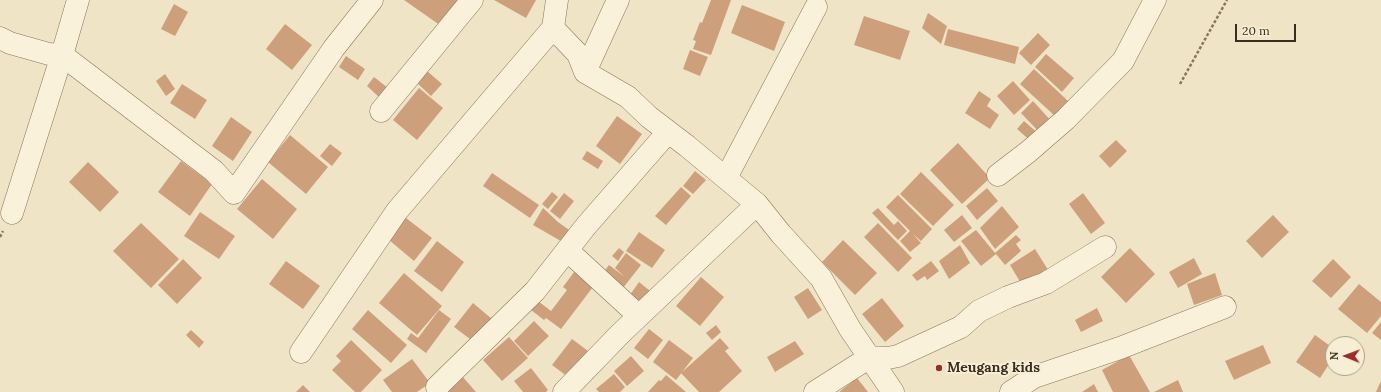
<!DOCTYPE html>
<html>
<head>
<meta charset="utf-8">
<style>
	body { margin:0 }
	#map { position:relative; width:1381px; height:392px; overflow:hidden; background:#efe4c6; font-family:Lora,serif }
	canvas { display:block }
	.north { position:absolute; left:1325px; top:336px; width:40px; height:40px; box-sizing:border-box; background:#f6eed5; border:1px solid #aba18c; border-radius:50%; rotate:271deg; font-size:11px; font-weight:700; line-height:16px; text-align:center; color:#3a2d1f }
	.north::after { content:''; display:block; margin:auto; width:14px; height:18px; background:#9a2d2a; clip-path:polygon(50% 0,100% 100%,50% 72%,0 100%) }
	.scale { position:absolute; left:1235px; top:24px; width:61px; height:18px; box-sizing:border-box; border:2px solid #3a2d1f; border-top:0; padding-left:5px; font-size:12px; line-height:14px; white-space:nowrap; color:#3a2d1f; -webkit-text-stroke:3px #f6eed5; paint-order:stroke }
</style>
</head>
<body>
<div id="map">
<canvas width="1381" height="392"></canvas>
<div class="north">N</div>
<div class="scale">20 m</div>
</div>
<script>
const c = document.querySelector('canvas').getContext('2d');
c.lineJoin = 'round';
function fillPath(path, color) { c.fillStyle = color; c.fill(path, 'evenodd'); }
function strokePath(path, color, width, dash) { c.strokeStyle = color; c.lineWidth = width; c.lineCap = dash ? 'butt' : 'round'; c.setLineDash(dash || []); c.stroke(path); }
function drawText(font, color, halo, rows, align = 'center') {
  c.font = font + ' Lora,serif'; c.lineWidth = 4; c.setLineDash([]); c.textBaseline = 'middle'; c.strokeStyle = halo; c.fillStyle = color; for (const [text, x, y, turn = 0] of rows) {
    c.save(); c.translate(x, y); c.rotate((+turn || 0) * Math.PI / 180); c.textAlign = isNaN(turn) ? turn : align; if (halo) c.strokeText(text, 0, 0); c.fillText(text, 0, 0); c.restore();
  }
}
fillPath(new Path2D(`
	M404,0H462L444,28Z
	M494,0H536L526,18Z
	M711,0H731L711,55L693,49L696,41L693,40L700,22L702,23Z
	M174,4L188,12L175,36L161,29Z
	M742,5L785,22L774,51L731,33Z
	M928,13L947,26L941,44L922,28Z
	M864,16L910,31L900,60L854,45Z
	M285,24L312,45L292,70L266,49Z
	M948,29L1019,47L1015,64L944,45Z
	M1038,33L1050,45L1031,65L1019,53Z
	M690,50L708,57L700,76L683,69Z
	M1046,54L1074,78L1062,92L1035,67Z
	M346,56L365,69L358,80L339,67Z
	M1034,69L1068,101L1055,116L1020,84Z
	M427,71L442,84L431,96L417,83Z
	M165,74L175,89L166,96L156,81Z
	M374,77L388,88L380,98L367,86Z
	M1013,81L1030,100L1014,115L997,96Z
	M182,84L207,100L195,119L170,103Z
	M419,88L443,108L417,140L393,120Z
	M979,91L991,99L987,106L999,115L990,129L965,113Z
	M1033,101L1053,123L1041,134L1021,113Z
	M617,116L642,134L620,164L596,146Z
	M231,117L252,132L233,161L212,146Z
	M1024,121L1040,135L1033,143L1017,129Z
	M290,135L328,167L306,194L268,162Z
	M1116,140L1127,151L1110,168L1099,156Z
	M958,143L990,178L962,204L930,170Z
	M330,144L342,153L332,166L320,156Z
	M587,151L603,161L598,169L582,159Z
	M181,161L212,184L190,216L158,192Z
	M88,162L119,192L100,212L69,182Z
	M695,171L706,180L693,194L683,186Z
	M921,172L954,205L933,226L900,194Z
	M492,173L539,205L530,218L483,186Z
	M262,179L297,209L273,239L237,209Z
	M681,187L691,196L666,225L655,216Z
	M987,188L998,201L977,220L966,206Z
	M552,192L558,197L548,209L542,204Z
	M564,193L574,201L560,219L550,211Z
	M1083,193L1105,223L1091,234L1069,204Z
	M898,195L932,229L921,241L913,234L921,243L910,252L900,241L910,231L886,207Z
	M1002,206L1019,227L995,249L980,228Z
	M543,208L558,222L572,232L566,244L533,225Z
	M878,208L894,225L898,221L907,231L898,240L872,213Z
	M200,212L235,236L219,259L184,236Z
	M962,215L972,228L954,242L944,230Z
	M1273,215L1289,232L1262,258L1246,241Z
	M406,218L432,238L414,261L389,240Z
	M141,223L179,259L151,288L113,251Z
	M878,223L912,258L898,272L864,237Z
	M976,230L995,253L1016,235L1021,240L1016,244L1021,251L1005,265L996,254L981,266L961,241Z
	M639,232L665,250L652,268L626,251Z
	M843,240L877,273L855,295L822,262Z
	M437,241L464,262L442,292L414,271Z
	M960,245L970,263L949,279L939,261Z
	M619,248L624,252L618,261L612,256Z
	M1130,248L1155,274L1126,303L1101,277Z
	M1035,249L1050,273L1025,290L1010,265Z
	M626,253L641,265L623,288L603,273L609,265L625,277L615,268Z
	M1194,258L1202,274L1178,288L1169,272Z
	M183,259L202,278L177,304L158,285Z
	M1333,259L1351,277L1331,298L1312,281Z
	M286,261L320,286L303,309L269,284Z
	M931,261L939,271L927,280L925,276L917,281L912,275Z
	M577,268L596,283L561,329L546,318L544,320L531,310L538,301L551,311L567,290L563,287Z
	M404,273L442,306L417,335L379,303Z
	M1215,273L1222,295L1194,305L1187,284Z
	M701,277L724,297L700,326L676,306Z
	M639,282L654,294L645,306L630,295Z
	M1359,284L1381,302V316L1367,333L1338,309Z
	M808,288L822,310L808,319L794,297Z
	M882,298L904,326L885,342L862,314Z
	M473,303L492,319L474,342L454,327Z
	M1097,308L1103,321L1081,332L1075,320Z
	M368,310L407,345L391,363L352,329Z
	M439,310L451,319L426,353L407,339L411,333L418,338Z
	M534,321L549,336L528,356L514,341Z
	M1381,322V340L1372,333Z
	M716,325L721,332L712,340L706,333Z
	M649,329L663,340L648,359L634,348Z
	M191,330L204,342L199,348L186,335Z
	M1315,335L1333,348V358L1320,378L1296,362Z
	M509,337L528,358L502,381L483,360Z
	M720,338L729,348L725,351L742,371L719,392H699L681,373Z
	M572,339L588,351L568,377L552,365Z
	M351,340L382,370L361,392H355L332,370L341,361L336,356Z
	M669,340L693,358L676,380L653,362Z
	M795,341L804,354L775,372L767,357Z
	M1263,345L1271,363L1234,380L1225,361Z
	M1129,355L1150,392H1113L1102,370Z
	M631,356L644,371L627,386L614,371Z
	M412,359L430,383L417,392H392L383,380Z
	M531,368L548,390L546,392H523L514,381Z
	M614,374L625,387L620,392H599L596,389Z
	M666,375L686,392H648L659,380L661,381Z
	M462,376L476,392H445Z
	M857,378L868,392H839Z
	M1178,380L1183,392H1154Z
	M1381,381V392H1376Z
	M1094,384L1098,392H1082Z
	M303,385L310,392H296Z`), '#cda07b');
const minor = new Path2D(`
	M557,0L553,28L578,54L585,72L628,97L649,117L687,146L757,204L781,234L821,278L850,329L893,392
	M0,38L10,43L49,54L62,55L78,0
	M585,72L618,0
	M381,111L472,0
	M998,175L1028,152L1066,119L1123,61L1155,0
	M726,178L816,7
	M12,213L62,55L214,171L234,193L334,48L372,0
	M567,250L639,316
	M301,352L397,211L553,28
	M437,387L535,291L586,226L668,132
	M564,392L620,334L757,204
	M815,392L870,357L888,358L898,356L961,327L979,311L1008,297L1046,283L1105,247
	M1011,392L1034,377L1120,348L1225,307`);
strokePath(minor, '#8a765b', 23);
strokePath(new Path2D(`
	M1180,84L1227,0
	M0,237L3,231`), '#8a765b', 2.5, [3, 2]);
strokePath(minor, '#f9f1d9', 22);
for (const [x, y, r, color] of [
	[939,368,4,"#9a2d2a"]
]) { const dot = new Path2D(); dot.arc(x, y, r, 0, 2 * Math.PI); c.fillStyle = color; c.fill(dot); strokePath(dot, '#f6eed5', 1.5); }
drawText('bold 14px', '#3a2d1f', '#f6eed5', [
	["Meugang kids",947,368]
], 'left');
</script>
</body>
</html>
